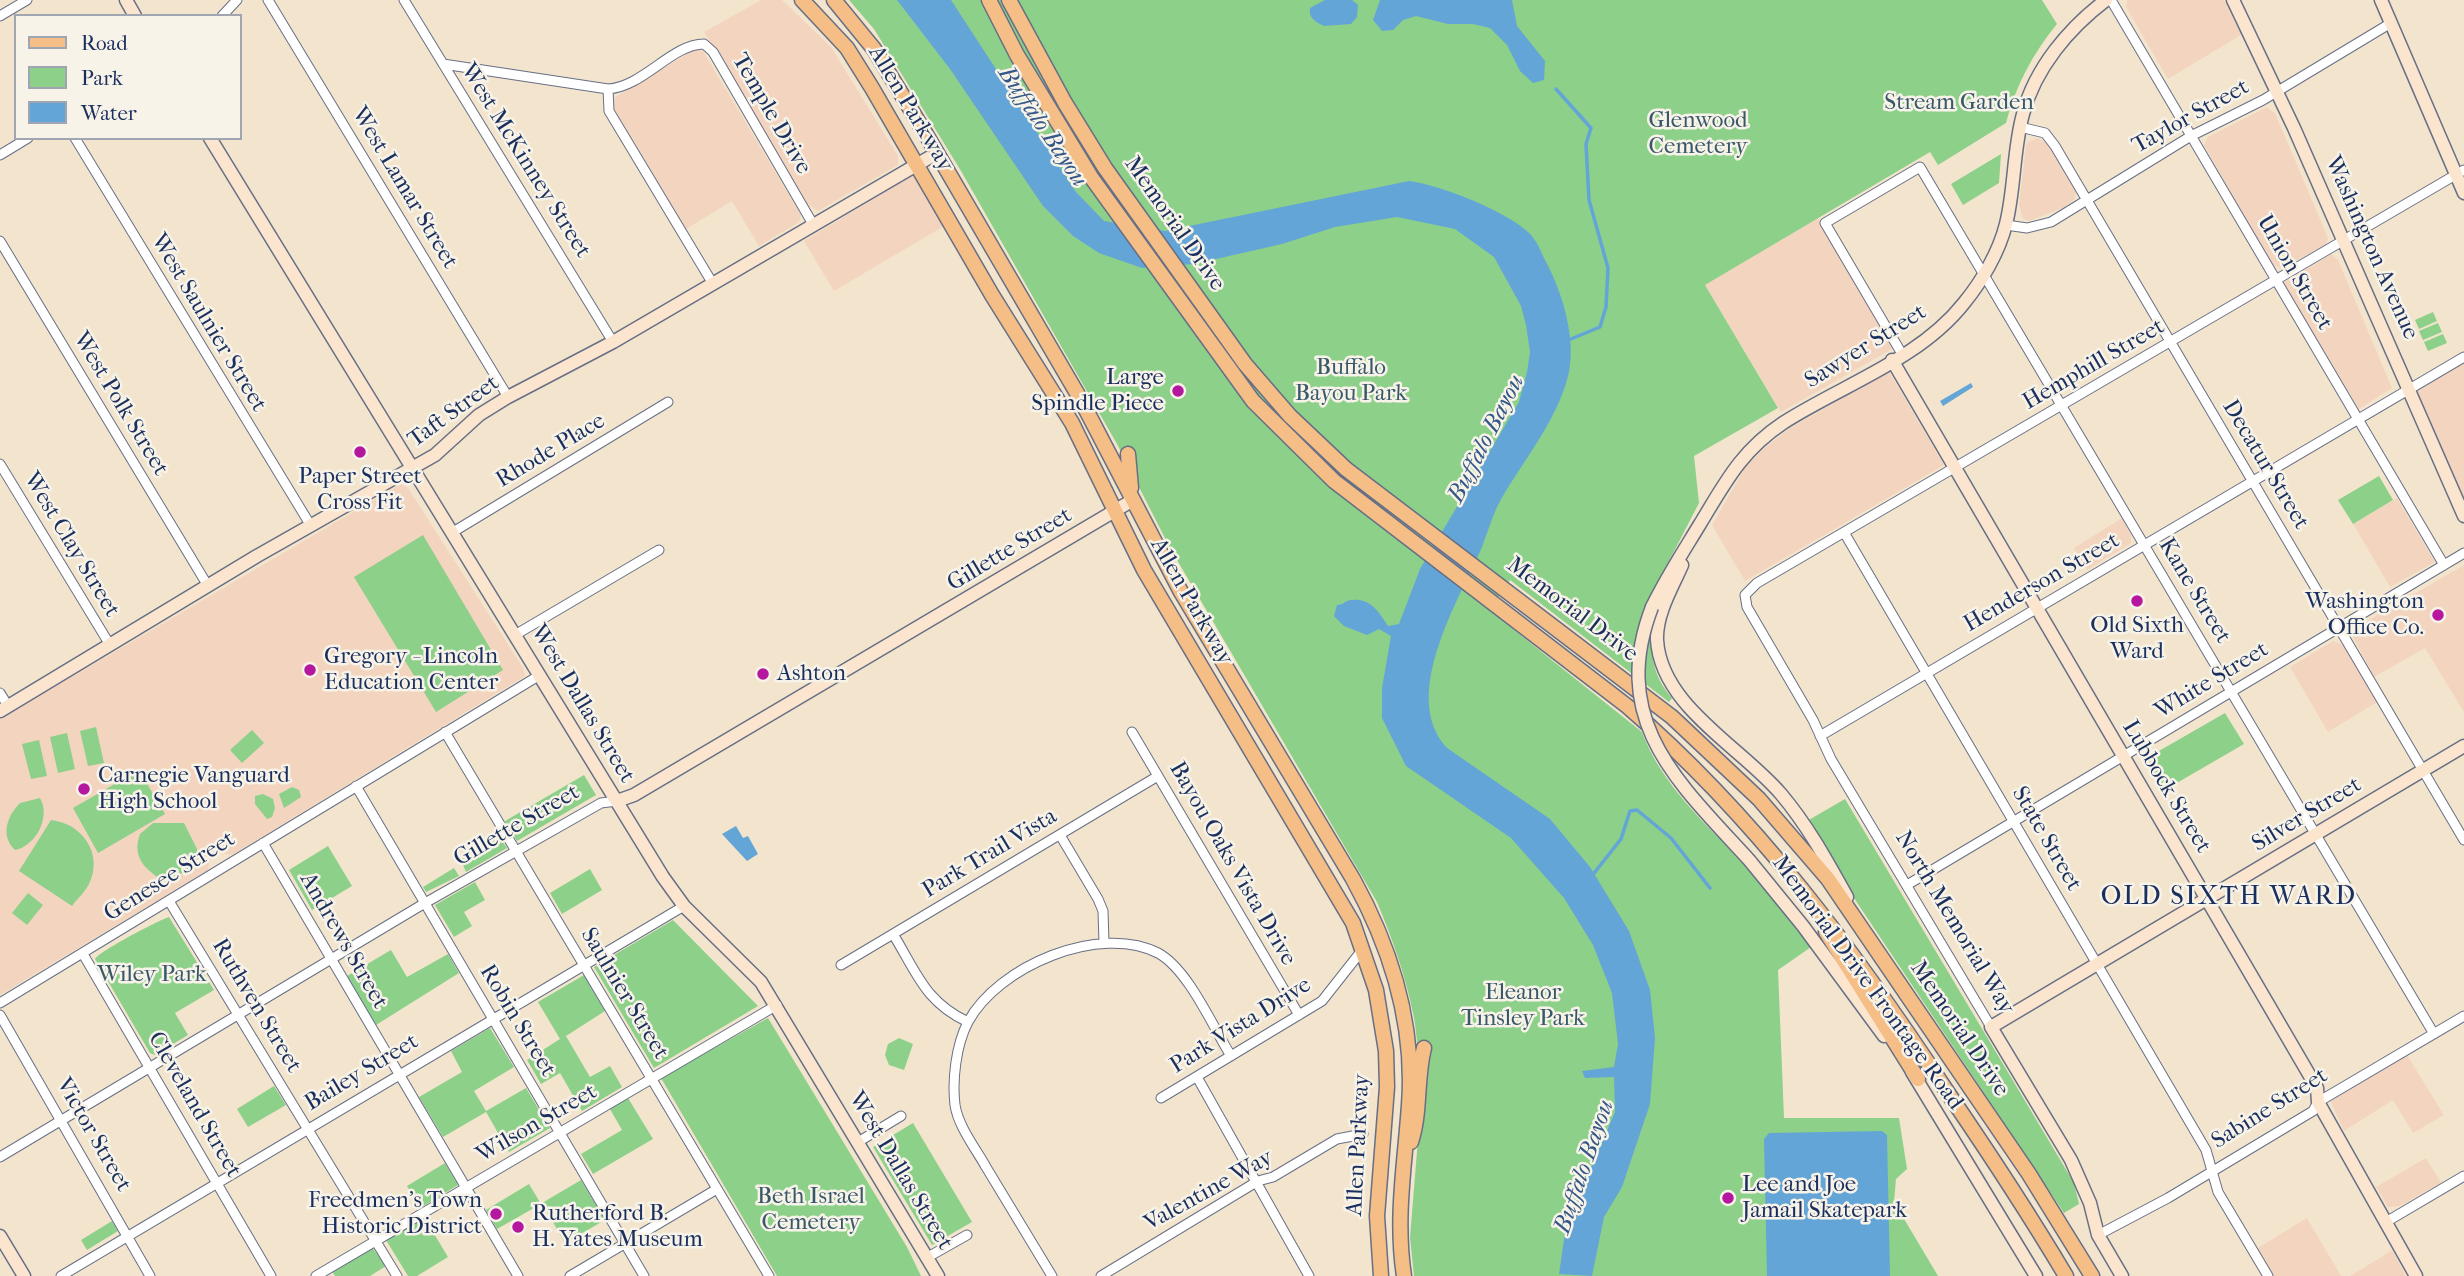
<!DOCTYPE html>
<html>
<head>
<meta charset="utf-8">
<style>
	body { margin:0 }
	#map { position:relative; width:2464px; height:1276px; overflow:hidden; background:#f3e5cd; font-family:"IM FELL French Canon",serif }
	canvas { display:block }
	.legend { position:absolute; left:14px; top:14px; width:228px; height:126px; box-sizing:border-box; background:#f7f3e8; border:2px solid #9fa5b1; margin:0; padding:9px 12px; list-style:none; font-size:21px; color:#1b2f5e }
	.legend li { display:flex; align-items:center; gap:14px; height:35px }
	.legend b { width:35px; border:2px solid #9fa5b1 }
</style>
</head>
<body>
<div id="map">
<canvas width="2464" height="1276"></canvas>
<ul class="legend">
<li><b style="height:9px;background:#f5be86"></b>Road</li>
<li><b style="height:19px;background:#8dd089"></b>Park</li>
<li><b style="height:19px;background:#64a5d7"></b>Water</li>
</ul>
</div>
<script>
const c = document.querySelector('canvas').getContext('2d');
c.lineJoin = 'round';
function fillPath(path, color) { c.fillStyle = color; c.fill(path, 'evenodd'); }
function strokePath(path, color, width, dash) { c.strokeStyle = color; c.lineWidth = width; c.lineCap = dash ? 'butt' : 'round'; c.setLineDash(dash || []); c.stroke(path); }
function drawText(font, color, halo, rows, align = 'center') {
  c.font = font + ' "IM FELL French Canon",serif'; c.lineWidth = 5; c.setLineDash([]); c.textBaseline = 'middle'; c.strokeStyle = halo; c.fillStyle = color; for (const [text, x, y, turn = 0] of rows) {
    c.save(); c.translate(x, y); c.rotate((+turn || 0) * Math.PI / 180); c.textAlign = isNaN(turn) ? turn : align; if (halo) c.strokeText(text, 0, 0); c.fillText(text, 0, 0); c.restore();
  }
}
fillPath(new Path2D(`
	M761,0H782L831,47L898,156V165L818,211L807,204L704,32Z
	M2127,0H2224L2241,35L2168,79L2126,7Z
	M695,49L703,51L801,215L799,222L759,246L732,201L686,229L612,105L615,97Z
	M2267,107L2275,113L2328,238L2326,245L2281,268L2272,265L2204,145L2208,137Z
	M2038,138L2047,143L2076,191L2075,199L2063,208L2029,221L2023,219L2019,205L2026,146L2028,142Z
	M913,175L944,226L834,291L804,241Z
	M1818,218L1894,348L1781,412L1705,285Z
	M2332,254L2338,260L2392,388L2359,409L2283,283Z
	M2464,361V503L2416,390Z
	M1889,372L1944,465L1745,581L1712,525L1745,468L1763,449L1790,428Z
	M401,484L408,488L523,668L525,676L232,855L221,853L210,859L208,870L0,995V719Z
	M2397,498L2435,562L2390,587L2353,524Z
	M2122,518L2131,535V543L2087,570L2074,548Z
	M2464,565V712L2425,648L2374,677L2353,637L2357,627Z
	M2333,641L2346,646L2379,701L2328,732L2290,667Z
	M2407,1055L2444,1115L2413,1133L2393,1100L2344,1131L2330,1100Z
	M2426,1158L2441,1183L2400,1206L2388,1207L2376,1187Z
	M2307,1218L2341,1276H2273L2256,1249Z
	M2392,1250L2406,1276H2350L2383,1256Z`), '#f3d4bf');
fillPath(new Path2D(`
	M849,0H2042L2057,24C2033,53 2015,87 2006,123L1938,165L1930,152L1705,285L1778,408L1694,456L1699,503L1643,611L1654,623C1649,650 1652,676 1672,698L1669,702L1510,580L1489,610L1642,732C1662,786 1705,822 1743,864C1767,890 1788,920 1811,947L1778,970L1784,1118H1899L1907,1169L1896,1179L1894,1202L1938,1276H1414L1410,1237L1423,1078C1416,1056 1418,1035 1413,1013C1405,974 1392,938 1377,902L1170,548L1117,444L961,171L874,29Z
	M2001,154L1999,183L1963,205L1951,184Z
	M2433,312L2437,321L2419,329L2415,320Z
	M2438,323L2442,332L2423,340L2419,331Z
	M2443,334L2447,343L2428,351L2424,342Z
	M2379,476L2393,500L2353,524L2338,500Z
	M423,535L503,670L436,712L354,577Z
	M2225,713L2244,744L2163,791L2145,759Z
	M96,727L104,763L88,766L80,731Z
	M252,730L264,743L242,763L230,750Z
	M67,733L75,769L58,773L50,737Z
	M39,740L47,776L31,779L22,744Z
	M139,770L165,814L98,853L73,808Z
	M584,775L596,795L517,841L505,821Z
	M292,787L299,790L301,797L284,808L279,794Z
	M263,794L273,799L275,808L272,817L267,819L255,804V796Z
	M40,798C51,817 36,846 15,850C0,836 7,816 20,803Z
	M1845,799L2074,1183L2079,1204L2064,1213L1846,886L1807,821Z
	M51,820C82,823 104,854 89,884C85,892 77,899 72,906L19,871Z
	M153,823H184L197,849V863L167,883C147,871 131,859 140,834Z
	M498,835L507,848L466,872L460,858Z
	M328,846L352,886L312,910L289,870Z
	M454,868L459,876L426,892L423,887Z
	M590,869L602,890L562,914L550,893Z
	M475,882L485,900L464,912L472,926L454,937L435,905Z
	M28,893L43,905L27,925L12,913Z
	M169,917L214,990L175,1013L188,1035L155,1055L150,1053L95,959C100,951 157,921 169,917Z
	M673,920L758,1006L654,1068L594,967Z
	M391,950L407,977L448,954L459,973L376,1025L347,976Z
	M584,975L605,1011L566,1036L590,1077L610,1066L622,1087L582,1111L560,1073L541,1084L527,1060L560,1039L538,1002Z
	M768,1018L907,1247L921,1276H777L661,1078Z
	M490,1028L514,1067L474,1091L486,1111L526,1088L550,1128L509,1152L486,1112L443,1137L419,1097L462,1072L451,1051Z
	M899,1038L913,1044L904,1070L889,1065L885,1055L888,1044Z
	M274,1086L286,1105L248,1127L237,1109Z
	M628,1098L653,1139L593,1174L581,1154L622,1130L610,1109Z
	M913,1123L972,1222L932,1245L873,1147Z
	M445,1163L458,1185L420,1208L407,1186Z
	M581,1180L605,1220L565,1243L542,1203Z
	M529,1184L541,1204L497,1229L486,1210Z
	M424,1217L448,1257L417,1276H408L386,1240Z
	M112,1221L118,1231L87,1250L81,1240Z
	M372,1247L386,1266L370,1276H335L332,1271Z`), '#8dd089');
fillPath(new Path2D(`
	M897,0H951L1076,192L1104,221L1165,231L1409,181C1441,185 1506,211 1529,233C1536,239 1541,252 1545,260C1562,291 1576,337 1569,372C1558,422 1520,463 1497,507C1491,520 1487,534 1482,547C1459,600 1399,696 1447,748L1550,819L1590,867L1629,931L1650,990L1655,1038L1650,1104L1622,1187L1604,1217L1592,1276L1559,1274L1566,1226L1615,1112L1614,1077L1585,1078L1582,1071L1614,1067L1618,1044L1612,993L1593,945L1564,898L1511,838L1406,766L1382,718V688L1391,636L1379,629L1367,635L1344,626L1334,616L1337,605C1344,605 1345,600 1352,600C1370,597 1380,613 1388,626L1399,624L1420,569L1519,402L1527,372L1530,352L1526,325L1521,306L1494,257L1455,229L1397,217L1335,227L1282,244L1194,264L1142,268L1099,253L1073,236L1043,206L950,69Z
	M1325,0H1352L1358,5L1357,17L1351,24L1324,26C1316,22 1308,18 1310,8Z
	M1380,0H1512L1517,26L1545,61L1544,80L1533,83L1520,71L1507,45L1490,28L1473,24H1448L1416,16L1403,20L1393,30L1382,31L1373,20Z
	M1971,383L1973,387L1943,406L1940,401Z
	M736,826L743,838L748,836L758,854L747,861L722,834Z
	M1882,1131L1887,1135L1890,1276H1767L1764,1139L1769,1133Z`), '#64a5d7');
strokePath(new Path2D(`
	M1556,89L1591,128L1586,144L1589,200L1608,268L1606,307L1600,327L1566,341
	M1591,877L1621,839L1630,811L1637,810L1671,838L1710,888`), '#64a5d7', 3.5);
const street = new Path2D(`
	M268,0L508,397
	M404,0L613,342
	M2111,0L2444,565
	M0,16L27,0
	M222,16L237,0
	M443,64L608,89C643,87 672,44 704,44L713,52L814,226
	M608,89L609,111L713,284
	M2020,127L2045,133L2055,146L2464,840
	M75,138L311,526
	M0,155L28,138
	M2006,225L2027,228L2051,222L2191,136L2263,100L2391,23
	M0,241L208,586
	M1902,354L1825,223L1920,167L2434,1034
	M0,464L110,645
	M453,532L668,402
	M1845,534L2206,1150L2218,1192L2268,1276
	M515,635L659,550
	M0,693L8,706
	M445,732L769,1276
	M1132,732L1299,1015
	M1820,736L2464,357
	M356,786L644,1276
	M1060,835L1098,899L1103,911L1104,943
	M263,843L518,1276
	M1907,885L2464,553
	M169,901L397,1276
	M893,934C917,973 925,1002 968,1022
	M83,954L271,1276
	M841,965L1158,776
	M0,1003L540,675
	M0,1015L150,1276
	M1991,1027L1831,759L1813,720L1747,607L1745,595L1757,583L2464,170
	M1197,1077L1309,1276
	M1161,1098L1322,1001L1363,949
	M858,1142L901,1116
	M0,1157L425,903L601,803L617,801
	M2386,1222L2464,1176
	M2098,1235L2168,1198L2313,1111L2318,1102L2464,1016
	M928,1257L967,1235
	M61,1276L684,906
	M316,1276L777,1005
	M570,1276L717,1189
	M1052,1276C1030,1240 1008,1203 986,1167C976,1149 958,1126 955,1105C952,1080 956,1045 968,1022C998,966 1100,923 1158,953C1188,969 1213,1027 1231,1056
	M1101,1276L1258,1181L1273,1177L1337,1139L1363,1134`);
const secondary = new Path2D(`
	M126,0L135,16
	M2233,0L2294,128L2464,516
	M2381,0L2464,193
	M210,138L663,877L684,906L761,982L938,1276
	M1892,360L2317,1088L2318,1102L2416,1276
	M1682,565C1672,588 1656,614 1657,640C1661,706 1741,747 1781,794C1808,826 1827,861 1847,897
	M1652,607C1666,578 1683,552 1700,524C1725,483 1741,451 1783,423C1842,385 1919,360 1964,303C1982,281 1999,252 2006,224C2015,188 2013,150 2023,114C2035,68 2069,28 2106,0
	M0,711L257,556L435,455L479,415L508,397L613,342L937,153
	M617,801L634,795L1133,500
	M1750,861L1803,926L1884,1036
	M1912,1072L2036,1276
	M0,1236L24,1276
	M2122,1276L2098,1235L2090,1203L2071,1160L1991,1027L2464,746`);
const primary = new Path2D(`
	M802,0L847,48L872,88L992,295L1072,423L1144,570L1353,923L1376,990L1386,1051L1387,1087L1377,1216L1381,1276
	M834,0L874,49L927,136L1081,400L1181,592L1353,879C1391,948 1415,1026 1409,1105C1405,1163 1395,1218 1404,1276
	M989,0L1017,55L1091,177L1253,401L1334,481L1627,706C1756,817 1855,952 1948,1093C1989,1153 2029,1214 2066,1276
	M1009,0L1065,103L1105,168L1245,364L1290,416L1346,469L1672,717L1759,799L1828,879L2029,1174L2092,1276
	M1128,454L1131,488
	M1826,932L1918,1079
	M1411,1142C1421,1111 1416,1079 1424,1048`);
strokePath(street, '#676f85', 11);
strokePath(secondary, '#676f85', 15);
strokePath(primary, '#676f85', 17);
strokePath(street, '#fff', 9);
strokePath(secondary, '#fbe5cf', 12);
strokePath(primary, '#f5be86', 14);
const secondaryBridge = new Path2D(`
	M1652,607C1608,722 1679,783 1750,861`);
strokePath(secondaryBridge, '#676f85', 15, []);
strokePath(secondaryBridge, '#fbe5cf', 12);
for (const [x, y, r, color] of [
	[1178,391,7,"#b5179e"],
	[360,452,7,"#b5179e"],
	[2137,601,7,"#b5179e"],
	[2438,615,7,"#b5179e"],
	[310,670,7,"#b5179e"],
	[763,674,7,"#b5179e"],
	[84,789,7,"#b5179e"],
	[1728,1198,7,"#b5179e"],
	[496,1214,7,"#b5179e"],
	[518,1227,7,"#b5179e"]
]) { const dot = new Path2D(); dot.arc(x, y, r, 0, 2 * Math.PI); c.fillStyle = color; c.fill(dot); strokePath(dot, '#f7f3e8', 2.5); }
drawText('23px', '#385769', '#f7f3e8', [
	["Stream Garden",1959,103],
	["Glenwood",1698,121],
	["Cemetery",1698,147],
	["Buffalo",1351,368],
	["Bayou Park",1351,394],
	["Wiley Park",152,975],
	["Eleanor",1523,993],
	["Tinsley Park",1523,1019],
	["Beth Israel",811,1197],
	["Cemetery",811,1223]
]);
drawText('23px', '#1b2f5e', '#f7f3e8', [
	["Allen Parkway",910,109,59],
	["Temple Drive",771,114,60],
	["Taylor Street",2191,117,-29],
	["West McKinney Street",525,161,58],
	["West Lamar Street",404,188,59],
	["Memorial Drive",1174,224,55],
	["Washington Avenue",2371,248,66],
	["Union Street",2294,273,60],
	["West Saulnier Street",208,323,59],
	["Sawyer Street",1866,347,-32],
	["Hemphill Street",2094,365,-30],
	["West Polk Street",120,404,59],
	["Taft Street",454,412,-36],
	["Rhode Place",551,451,-31],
	["Decatur Street",2265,465,59],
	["West Clay Street",71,545,59],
	["Gillette Street",1010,550,-31],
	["Henderson Street",2042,583,-30],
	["Kane Street",2194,591,59],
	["Allen Parkway",1191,602,60],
	["Memorial Drive",1572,610,37],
	["White Street",2212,681,-31],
	["West Dallas Street",582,704,59],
	["Lubbock Street",2166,787,59],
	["Silver Street",2307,815,-31],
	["Gillette Street",517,826,-30],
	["State Street",2046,839,60],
	["Park Trail Vista",990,854,-31],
	["Bayou Oaks Vista Drive",1232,864,60],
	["Genesee Street",170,877,-32],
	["North Memorial Way",1954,923,59],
	["Andrews Street",343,941,60],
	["Memorial Drive Frontage Road",1867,983,54],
	["Saulnier Street",624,994,59],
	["Ruthven Street",256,1006,59],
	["Robin Street",517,1021,59],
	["Park Vista Drive",1241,1026,-32],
	["Memorial Drive",1959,1029,56],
	["Bailey Street",362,1073,-31],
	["Cleveland Street",194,1105,60],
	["Sabine Street",2270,1109,-32],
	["Wilson Street",537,1124,-30],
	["Victor Street",93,1135,60],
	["Allen Parkway",1359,1145,-87],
	["West Dallas Street",900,1171,59],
	["Valentine Way",1209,1191,-29]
]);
drawText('23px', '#1b2f5e', '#f7f3e8', [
	["Large",1164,378,"right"],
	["Spindle Piece",1164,404,"right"],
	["Paper Street",360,477,"center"],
	["Cross Fit",360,503,"center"],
	["Washington",2424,602,"right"],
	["Office Co.",2424,628,"right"],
	["Old Sixth",2137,626,"center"],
	["Ward",2137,652,"center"],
	["Gregory - Lincoln",324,657],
	["Education Center",324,683],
	["Ashton",777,674],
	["Carnegie Vanguard",98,776],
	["High School",98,802],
	["Lee and Joe",1742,1185],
	["Jamail Skatepark",1742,1211],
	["Freedmen's Town",482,1201,"right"],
	["Historic District",482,1227,"right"],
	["Rutherford B.",532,1214],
	["H. Yates Museum",532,1240]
], 'left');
drawText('italic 24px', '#355888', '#f7f3e8', [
	["Buffalo Bayou",1042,127,56],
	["Buffalo Bayou",1487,439,-63],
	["Buffalo Bayou",1585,1167,-71]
]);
c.letterSpacing = '2px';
drawText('26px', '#1b2f5e', '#f7f3e8', [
	["OLD SIXTH WARD",2229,898]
]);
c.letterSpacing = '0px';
</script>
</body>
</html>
